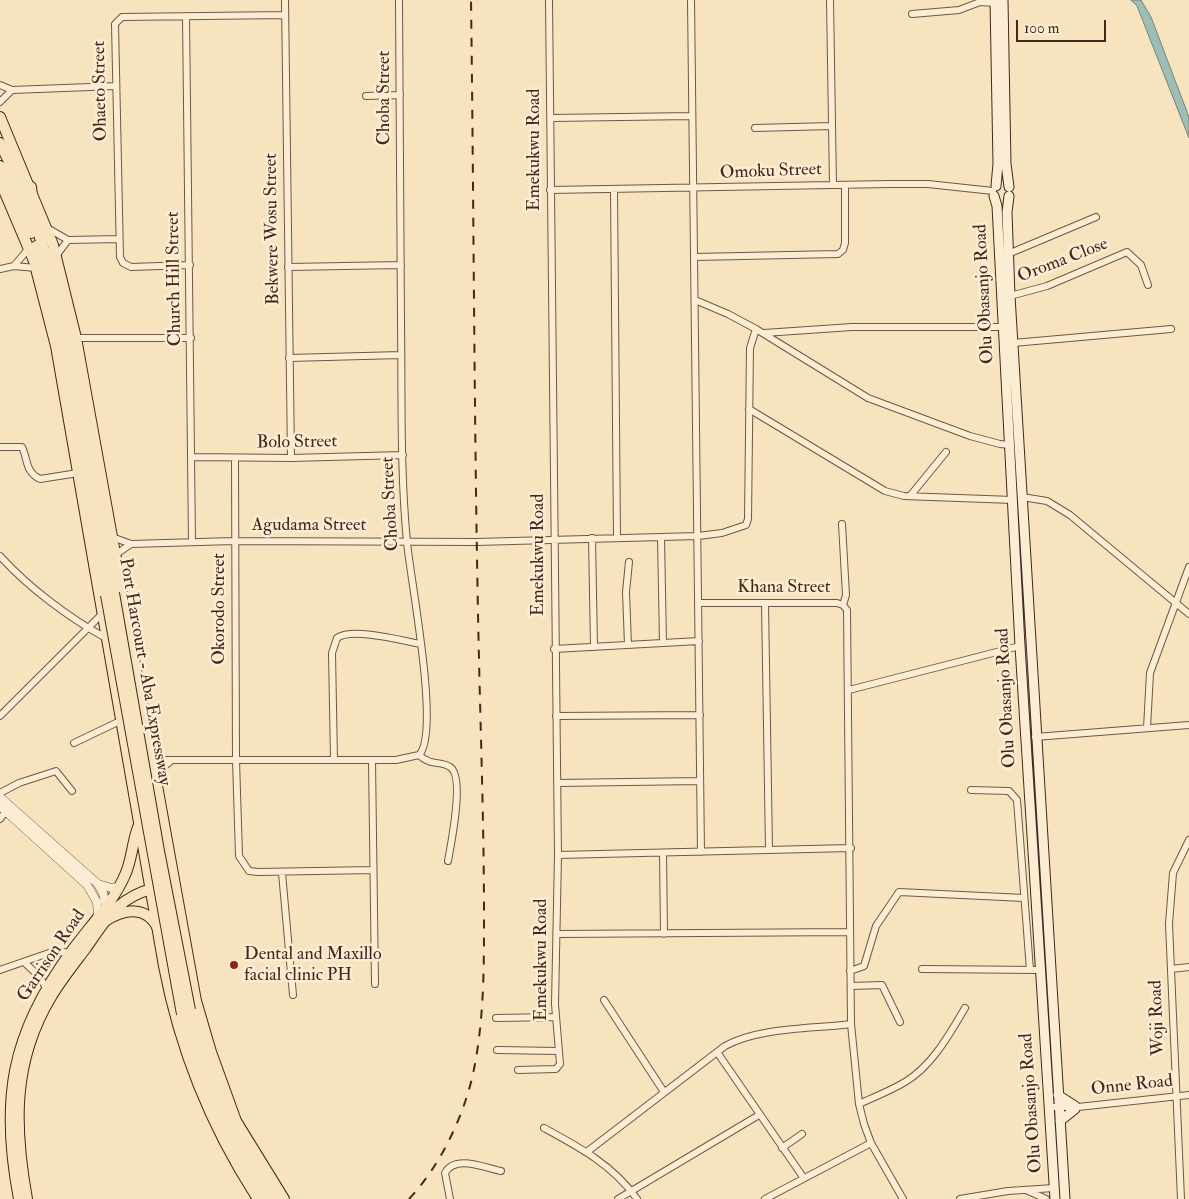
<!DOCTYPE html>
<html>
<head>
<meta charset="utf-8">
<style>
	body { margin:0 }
	#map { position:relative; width:1189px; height:1199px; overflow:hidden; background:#f7e3bd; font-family:"IM FELL Double Pica",serif }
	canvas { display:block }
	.scale { position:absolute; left:1016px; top:20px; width:90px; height:22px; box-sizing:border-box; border:2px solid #43281d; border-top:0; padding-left:6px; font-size:15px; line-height:18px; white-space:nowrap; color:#43281d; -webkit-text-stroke:4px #faedd4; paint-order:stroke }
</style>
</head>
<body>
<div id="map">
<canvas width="1189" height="1199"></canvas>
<div class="scale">100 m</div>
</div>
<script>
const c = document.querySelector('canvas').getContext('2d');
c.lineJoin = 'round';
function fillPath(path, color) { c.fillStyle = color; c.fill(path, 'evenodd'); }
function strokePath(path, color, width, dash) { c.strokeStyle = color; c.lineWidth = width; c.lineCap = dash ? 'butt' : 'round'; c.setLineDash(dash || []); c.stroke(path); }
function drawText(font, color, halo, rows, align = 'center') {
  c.font = font + ' "IM FELL Double Pica",serif'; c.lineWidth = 5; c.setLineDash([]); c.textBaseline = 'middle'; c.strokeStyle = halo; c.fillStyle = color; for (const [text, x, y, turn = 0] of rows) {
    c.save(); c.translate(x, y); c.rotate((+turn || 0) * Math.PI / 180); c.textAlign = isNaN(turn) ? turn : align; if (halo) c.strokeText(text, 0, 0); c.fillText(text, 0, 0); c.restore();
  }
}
const water = new Path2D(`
	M1131,0H1141L1151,17L1189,117V138L1137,6Z`);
fillPath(water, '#9dbeb5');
strokePath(water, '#798278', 1);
const minor = new Path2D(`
	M285,0L291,458
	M691,0L701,852
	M830,0L833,185
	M912,14L959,10L980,2L995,3
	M186,16L192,542
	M0,85L12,90L116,86
	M366,96L400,95
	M0,102L12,90
	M551,118L692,116
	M755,128L832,126
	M550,190L889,184H928L993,191
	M614,190L617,538
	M49,229L68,240L119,239
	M1008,254L1096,217
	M56,256L68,240
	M694,257L838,254L843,250L845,243V185
	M190,265L131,267L123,263L120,257L115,24L122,17L285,15
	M14,266L29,248
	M288,267L401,265
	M0,269L14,266L36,268
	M1010,296L1047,286L1127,252L1141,265L1148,285
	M695,300L728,314L756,329L868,398L970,436L1000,444L1010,445
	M764,333L852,327H1003
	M76,338H191
	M1013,343L1171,329
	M289,358L401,355
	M749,409L885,491L904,496L1013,500
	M0,447H22C28,459 25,472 40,479L78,473
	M192,457L291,458L403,455
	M235,459L236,760L239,856L249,871L258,872L373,870
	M910,496L946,452
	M1022,497L1047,501L1070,515L1189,614
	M842,524L846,595L843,605
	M112,537L131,544L234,541L476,542L698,536L722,533L746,525L748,519L750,348L756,329
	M661,537L663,643
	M592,538L594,647
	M115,555L131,544
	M0,556C28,587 69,618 106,638
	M698,603H837L843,605L847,610L851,1024L859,1104L864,1124L871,1143L903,1199
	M765,603L769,850
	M628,645L626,592L629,562
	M554,649L699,641
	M849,690L1020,646
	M0,716L101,615
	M556,716L700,715
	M1147,728L1150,673L1189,567
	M1035,737L1189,725
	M74,743L120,721
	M151,754L164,760H396L419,755C441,733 410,578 407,542C400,470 402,396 401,324C400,216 400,108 399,0
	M419,755C432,767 440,760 450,767C465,776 451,844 448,861
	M334,760L332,653L337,638C352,627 403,641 421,644
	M372,760L375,984
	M155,774L171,761
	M557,783L700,781
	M971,790L1009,791L1017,800L1030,970
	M0,793L19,783L56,771L72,791
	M0,819L6,811
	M663,853L664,934
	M558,855L851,848
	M282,873L293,995
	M557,934L850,932
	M24,962L40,977L46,988
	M922,969L1040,970
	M1171,969L1189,967
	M0,970L49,953L71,952
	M850,971L864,966L876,926L899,892L1024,898
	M851,986L882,985L900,1022
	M604,1000L664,1092
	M496,1018L556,1017
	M497,1050L558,1051
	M717,1052L803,1177
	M518,1070L556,1069L560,1064L555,1004L558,855L549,0
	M859,1104C874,1097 890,1091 905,1082C932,1066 949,1035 965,1008
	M1048,1107H1078L1189,1095
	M544,1128C579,1147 613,1165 637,1199
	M782,1148L802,1134
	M588,1151L725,1046C759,1027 813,1029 851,1024
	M1026,1190L1046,1199
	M450,1199L445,1173C455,1154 485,1168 501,1171
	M618,1199L759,1115
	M765,1199L871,1143
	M960,1199L1008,1191L1054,1188
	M1181,1199L1169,924L1173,873L1189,840`);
const tertiary = new Path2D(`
	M0,797L98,884L111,888L119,887
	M0,806L87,885L97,902L98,917
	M98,884L103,893L107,910`);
const secondary = new Path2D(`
	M995,0L998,164L996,186
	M1003,0L1006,164L1009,187
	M994,196L997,206L1020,646L1055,1199
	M1009,196L1007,212L1010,296L1065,1199
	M1058,1095L1075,1106
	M1060,1121L1075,1109`);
const primary = new Path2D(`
	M0,117L53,245L76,338L196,1001L211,1052L236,1121L284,1199
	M0,181L34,261L56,346L164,966C180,1050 211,1127 258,1199
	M19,1199C0,1100 11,1034 71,952C89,927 113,903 125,875C132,860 132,843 138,827
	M27,1199C14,1127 12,1062 51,997C61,980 74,964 86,948C107,918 118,897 155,888`);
const trunk = new Path2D(`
	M0,143L24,193L36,226L50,267L66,327L114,593
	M0,166L17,198L31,233
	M31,187L33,206
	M36,246L63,353L106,595
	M98,917L105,921C124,909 146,905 158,928
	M190,1010C209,1077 236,1141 276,1199
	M182,1014C200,1080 228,1142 266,1199`);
strokePath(minor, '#705745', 8);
strokePath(tertiary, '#705745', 9);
strokePath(secondary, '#43281d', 11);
strokePath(primary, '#43281d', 12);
strokePath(trunk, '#43281d', 12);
strokePath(minor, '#faedd4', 6);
strokePath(tertiary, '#faedd4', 8);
strokePath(secondary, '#faedd4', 9);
strokePath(primary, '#f7e3bd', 10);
strokePath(trunk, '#f7e3bd', 10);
strokePath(new Path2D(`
	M409,1199C441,1165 465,1114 474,1069C484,1019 484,968 484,917C484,831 481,746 479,660C474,440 474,220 471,0`), '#43281d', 2, [9, 9]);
const trunkBridge = new Path2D(`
	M114,593L159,851L190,1010
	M106,595L182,1014`);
strokePath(trunkBridge, '#43281d', 12, []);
strokePath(trunkBridge, '#f7e3bd', 10);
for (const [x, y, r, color] of [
	[234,965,5,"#8f2418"]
]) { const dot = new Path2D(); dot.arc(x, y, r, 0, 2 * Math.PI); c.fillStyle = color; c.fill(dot); strokePath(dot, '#faedd4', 2); }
drawText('18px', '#43281d', '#faedd4', [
	["Ohaeto Street",101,91,-91],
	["Choba Street",385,98,-90],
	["Emekukwu Road",535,150,-90],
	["Omoku Street",771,172,-2],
	["Bekwere Wosu Street",273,229,-91],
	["Oroma Close",1063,261,-21],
	["Church Hill Street",175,279,-91],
	["Olu Obasanjo Road",985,294,-93],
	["Bolo Street",297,443,-1],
	["Choba Street",391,504,-93],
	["Agudama Street",309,526],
	["Emekukwu Road",539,555,-90],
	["Khana Street",784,588],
	["Okorodo Street",220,609,-90],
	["Port Harcourt - Aba Expressway",144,672,80],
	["Olu Obasanjo Road",1007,698,-93],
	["Garrison Road",52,956,-56],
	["Emekukwu Road",542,960,-90],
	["Woji Road",1158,1018,-92],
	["Onne Road",1132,1086,-6],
	["Olu Obasanjo Road",1032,1103,-94]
]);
drawText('18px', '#43281d', '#faedd4', [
	["Dental and Maxillo",244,955],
	["facial clinic PH",244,976]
], 'left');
</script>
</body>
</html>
